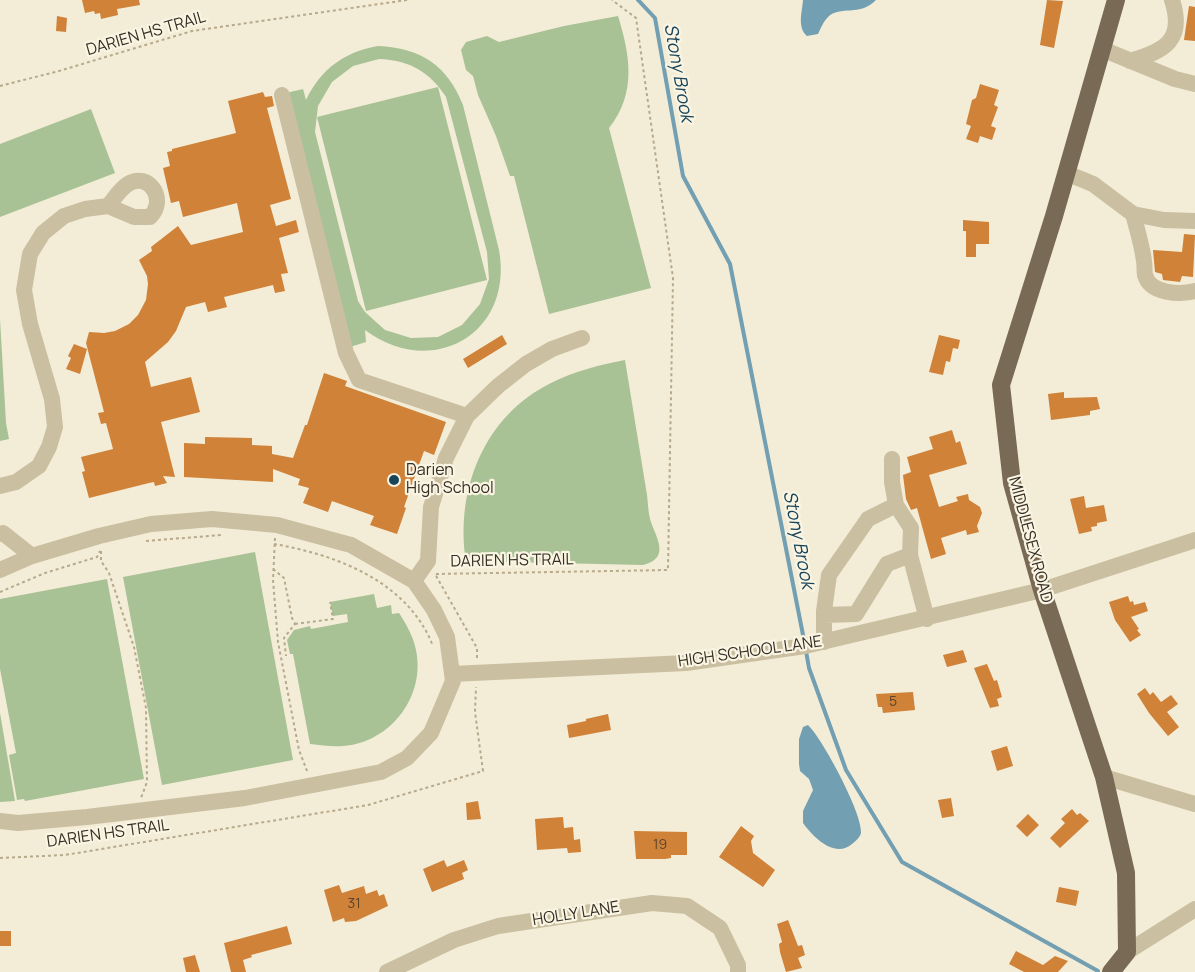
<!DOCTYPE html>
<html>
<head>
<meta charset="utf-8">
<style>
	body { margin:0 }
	canvas { display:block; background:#f3ecd6 }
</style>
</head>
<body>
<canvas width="1195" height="972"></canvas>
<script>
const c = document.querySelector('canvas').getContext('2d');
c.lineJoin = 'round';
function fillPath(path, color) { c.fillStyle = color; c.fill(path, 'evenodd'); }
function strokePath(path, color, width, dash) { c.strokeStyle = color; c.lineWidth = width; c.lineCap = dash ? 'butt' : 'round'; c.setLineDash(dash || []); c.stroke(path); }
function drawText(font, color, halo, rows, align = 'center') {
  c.font = font + ' Manrope,sans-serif'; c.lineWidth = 4.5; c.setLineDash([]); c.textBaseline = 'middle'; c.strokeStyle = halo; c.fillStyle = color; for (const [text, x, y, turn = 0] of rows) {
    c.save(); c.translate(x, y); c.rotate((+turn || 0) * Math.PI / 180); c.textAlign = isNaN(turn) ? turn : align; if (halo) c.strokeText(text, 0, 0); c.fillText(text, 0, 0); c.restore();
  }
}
fillPath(new Path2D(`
	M618,16C630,55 637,93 609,128L651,288L549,314L514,176H510L496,136L478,95L473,76L466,70L461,50L466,42L487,36L499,42L564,26Z
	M378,46C421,48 447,65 463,105L499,250C514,334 432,380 365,330L366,342L350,347L286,93L303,89L306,100C321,69 344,52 378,46ZM379,59C409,60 430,72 446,97L487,252L489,279L480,304L462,325L438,337L411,338L385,330L365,312L358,301L315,132L318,106L332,82L353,66Z
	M438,87L487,280L366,311L317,117Z
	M91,109L115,173L0,217V144Z
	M0,319L6,423L9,439L0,441Z
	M625,360L647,495C648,503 648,511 650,519C655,536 672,558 643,565L466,561C455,490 484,416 551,383C575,371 599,365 625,360Z
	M255,552L293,760L162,785L123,577Z
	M107,579L144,779L25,801L24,799L17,800L9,755L16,753L0,669V599Z
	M374,594L377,608L391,605L392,614L399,613C406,624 412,634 415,646C428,694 391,743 343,746C332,747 321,745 310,744L293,654H290L287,640L294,630L310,626L311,629L348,622L347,614L333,616L330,602Z
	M0,713L15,801L0,802Z`), '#a8c296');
fillPath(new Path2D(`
	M803,0H876C860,17 840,5 828,17C823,22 821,28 818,34L807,36C797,27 802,13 803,0Z
	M808,725C822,738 863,814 861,833C860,837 856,841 852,844C835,859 813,837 803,823V811L813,790L809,779L800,771L799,764V739L803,727Z`), '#739fb2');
strokePath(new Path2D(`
	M638,0L655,18L683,176L730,264L804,640
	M806,651L809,668L846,770L902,862L1098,971`), '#739fb2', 4);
fillPath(new Path2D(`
	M82,0H139L140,5L117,9L118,15L101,19L100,13L95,14L94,11L85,13Z
	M1047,0L1063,1L1054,48L1040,45Z
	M1189,6L1195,7V41L1184,40Z
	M57,16L67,18L66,32L56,31Z
	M980,84L999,90L994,105L998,107L991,126L996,128L992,140L980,136L978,143L966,139L971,126L966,124L972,100L976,98Z
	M263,92L265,97L272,96L274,106L267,108L291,199L270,205L276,226L296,220L299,232L279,238L288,273L281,274L285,291L275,293L273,285L224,297L227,307L208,312L205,302L186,307L176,331L168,342L145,362L151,387L191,377L200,412L161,422L175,477L163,476L167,483L155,486L154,482L149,483L89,498L82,472L85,471L81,457L113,449L106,423L101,424L98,413L104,412L86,343L89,332L104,333L115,331L129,324L138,315L146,300L148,284L147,276L139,260L152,251L151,247L178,226L191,245L243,232L237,203L183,217L179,201L171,203L163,168L170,166L167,152L172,151V149L236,133L228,101Z
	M963,220L989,222V244H976V257H966V231H963Z
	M1184,234L1195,235L1193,277L1182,276L1180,282L1163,280L1162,274L1155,272L1153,250L1182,252Z
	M502,335L507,344L468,368L463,359Z
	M939,335L960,340L958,349L953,348L950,362L946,361L943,375L929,372Z
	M74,344L87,349L80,374L66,369L71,358L68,356Z
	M324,373L347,381L345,386L446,422L434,455L424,451L404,507L406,508L397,534L370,525L374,516L332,501L328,512L303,503L309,488L298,485L300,479L273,469V482L184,477V443L205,444V437L252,438V445L272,446V454L293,458L305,425H307Z
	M1064,392V398L1097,397L1100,409L1090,411V415L1051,420L1048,394Z
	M952,430L956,443L960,441L967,464L929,475L939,507L958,501L956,497L968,494L969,500L980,507L982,513L977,526L979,532L967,535L966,530L941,538L946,554L931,559L917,508L911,510L906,499L903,475L911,472L907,457L933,449L929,437Z
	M1084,496L1086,508L1104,505L1107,521L1097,523V526L1091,527L1092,531L1079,534L1070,499Z
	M1128,596L1130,602L1133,601L1134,605L1145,602L1148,611L1131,617L1139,629L1137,630L1141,635L1130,642L1115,620L1109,602Z
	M963,650L967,662L947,667L943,655Z
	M987,664L994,681L997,680L1002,697L997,699L999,706L990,708L974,668Z
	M1145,688L1150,695L1153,692L1161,702L1171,695L1178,704L1167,712L1179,727L1168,736L1149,713L1137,694Z
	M913,692L915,710L883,713L882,707H878L876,694Z
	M608,714L611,730L569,738L567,725L586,721V719Z
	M1007,746L1013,766L997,771L991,751Z
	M951,798L954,816L942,818L938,800Z
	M478,801L481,819L467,820L466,803Z
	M1072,809L1077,815L1080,813L1089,821L1060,848L1050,838L1065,823L1061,819Z
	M1028,814L1039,825L1027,837L1016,826Z
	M563,817L564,828L573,827L574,840L580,839L581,852L568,853L567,848L537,850L535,819Z
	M741,826L754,836L751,841L753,853L775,870L763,887L719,857Z
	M634,831L687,832V855H671V858L665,859H636Z
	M444,860L447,867L464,860L468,870L462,873L464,879L432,892L423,869Z
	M339,885L342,893L364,886L366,894L377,890L379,896L384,894L388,906L356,921L345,922L344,918L333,922L324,890Z
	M1059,887L1079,891L1076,906L1056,902Z
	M788,920L798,946L802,945L805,955L798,958L802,968L786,972L780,952L779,944L782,942L777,924Z
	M287,926L292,944L251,955L252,957L243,960L246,972H231L224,943Z
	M0,931H11V946H0Z
	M1016,951L1043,965L1055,956L1068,961L1058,972H1024L1009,964Z
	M195,955L200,972H186L183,958Z`), '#cf8238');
strokePath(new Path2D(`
	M0,86L59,71L192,31L407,0
	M275,538L273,580L278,642L299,750L307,771
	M146,541L221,535
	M274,544C338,555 408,582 433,646
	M101,551V561L109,573L134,647L146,708L147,782L141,798
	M273,569L284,578L292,618L295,624L284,638L286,656
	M0,592L45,573L97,557L100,551
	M295,624L333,619L330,602
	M477,658V648L435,574L668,570L673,278L636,18L612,0
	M0,858L65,855L368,805L483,771L475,712L476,687`), '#b7a98c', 2, [3, 3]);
strokePath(new Path2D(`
	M1102,49L1175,79L1195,84
	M1130,61C1165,51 1185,40 1172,0
	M282,95L346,353L359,380L467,416
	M1066,173L1093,184L1133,214L1164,220L1195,221
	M1133,214C1137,229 1142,245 1144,261C1145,265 1144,271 1145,275C1150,294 1180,295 1195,291
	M892,459V482L896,505L911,528L910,555L927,619
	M0,486L16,482L39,466L49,447L55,427L52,399L30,324L24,290L30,254L43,233L64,216L85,209L108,206L134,217H150C168,199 148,171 128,184C120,189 114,199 108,206
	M0,534L3,533L32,556
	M0,570L32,556L99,536L151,524L212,519L277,525L351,545L414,581L434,610L447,637L453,681L431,733L407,758L381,772L245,798L87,817L18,823L0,821
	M414,581L428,561L431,507L446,458L467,416L498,386L526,364L552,349L582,338
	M824,615L856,614L887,564L910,555
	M824,642V611L829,575L868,519L896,505
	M452,674L686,663L805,646L1042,590L1195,540
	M1104,777L1195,804
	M1127,952L1195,909
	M387,972L454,940L498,926L652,903L687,906L720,928L738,965V972`), '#cbbfa2', 16);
strokePath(new Path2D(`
	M1111,972L1127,952L1126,873L1104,777L1042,590L1012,483L1001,385L1054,216L1116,0`), '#786a54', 18);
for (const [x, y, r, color] of [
	[394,480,6,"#184459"]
]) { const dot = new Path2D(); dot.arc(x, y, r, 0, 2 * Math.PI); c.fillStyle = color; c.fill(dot); strokePath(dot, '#faf5e3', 2); }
drawText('14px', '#5c432a', null, [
	["5",893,702],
	["19",660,845],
	["31",354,904]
]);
drawText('16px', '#352e25', '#faf5e3', [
	["DARIEN HS TRAIL",146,34,-16],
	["MIDDLESEX ROAD",1030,540,75],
	["DARIEN HS TRAIL",512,561,-1],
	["HIGH SCHOOL LANE",750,652,-8],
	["DARIEN HS TRAIL",108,834,-8],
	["HOLLY LANE",576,914,-9]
]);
drawText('16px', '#352e25', '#faf5e3', [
	["Darien",406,471],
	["High School",406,489]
], 'left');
drawText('italic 18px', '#184459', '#faf5e3', [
	["Stony Brook",678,73,80],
	["Stony Brook",798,540,79]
]);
</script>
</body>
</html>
